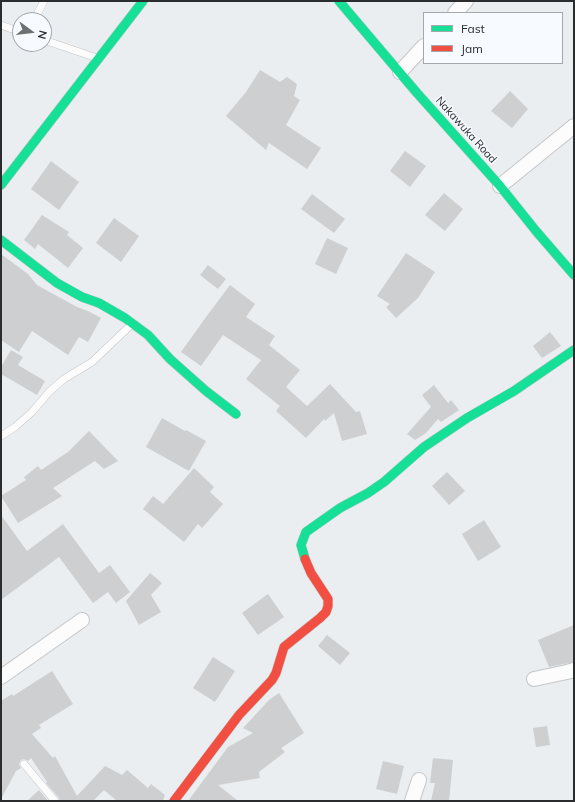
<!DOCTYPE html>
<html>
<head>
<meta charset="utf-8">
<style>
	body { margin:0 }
	#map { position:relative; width:575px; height:802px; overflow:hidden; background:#ebeef1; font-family:Mulish,sans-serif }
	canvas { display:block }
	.frame { position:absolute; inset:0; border:2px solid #2b2c2e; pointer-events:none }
	.legend { position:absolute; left:423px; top:12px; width:140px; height:52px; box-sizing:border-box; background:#f7fbff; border:1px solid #a5a8ab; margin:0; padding:5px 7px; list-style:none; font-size:12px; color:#2b2c2e }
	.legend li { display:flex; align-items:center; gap:8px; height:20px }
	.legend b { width:20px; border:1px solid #a5a8ab }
	.north { position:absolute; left:12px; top:12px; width:40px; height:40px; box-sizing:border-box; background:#f7fbff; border:1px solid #a5a8ab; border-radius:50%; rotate:105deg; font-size:11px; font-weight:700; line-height:16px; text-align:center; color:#2b2c2e }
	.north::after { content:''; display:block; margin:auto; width:14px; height:18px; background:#6e7072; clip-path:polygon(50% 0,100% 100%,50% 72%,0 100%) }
</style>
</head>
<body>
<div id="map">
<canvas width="575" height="802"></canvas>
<div class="frame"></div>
<ul class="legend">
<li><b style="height:5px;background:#16e098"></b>Fast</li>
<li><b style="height:5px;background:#f24e42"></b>Jam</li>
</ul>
<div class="north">N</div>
</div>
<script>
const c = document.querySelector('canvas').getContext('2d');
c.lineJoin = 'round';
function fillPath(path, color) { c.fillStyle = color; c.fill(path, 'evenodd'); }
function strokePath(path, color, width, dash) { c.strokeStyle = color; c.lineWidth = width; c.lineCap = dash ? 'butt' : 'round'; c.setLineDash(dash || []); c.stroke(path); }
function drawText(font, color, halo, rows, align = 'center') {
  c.font = font + ' Mulish,sans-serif'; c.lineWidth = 3; c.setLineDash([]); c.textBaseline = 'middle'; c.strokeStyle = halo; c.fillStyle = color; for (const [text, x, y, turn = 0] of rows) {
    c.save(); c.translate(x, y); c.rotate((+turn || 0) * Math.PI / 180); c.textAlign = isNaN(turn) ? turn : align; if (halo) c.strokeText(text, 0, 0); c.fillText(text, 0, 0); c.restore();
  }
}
fillPath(new Path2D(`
	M260,70L280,82L287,77L297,84L294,96L300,100L286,125L321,148L307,169L269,143L266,150L226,116L246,92Z
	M510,91L528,109L512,128L491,111Z
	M405,151L426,166L410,187L390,171Z
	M51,161L79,182L59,210L31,189Z
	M444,193L463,209L445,231L425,215Z
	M312,194L345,219L334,233L301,209Z
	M42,215L69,232L67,235L83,248L68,268L38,244L35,249L24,240Z
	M114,218L139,236L121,262L96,243Z
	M327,238L348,248L336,274L315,264Z
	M406,253L435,272L418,298L396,318L386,307L390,304L377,296Z
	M1,254L28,274L37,285L77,307L88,311L101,318L88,342L79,337L68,355L32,331L19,352L1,340Z
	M208,265L226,279L218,289L200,275Z
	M230,285L255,304L246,317L275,336L269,345L300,370L286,387L307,406L330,384L356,412L360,411L367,434L342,441L334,413L325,421L324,419L306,438L276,411L280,406L246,379L261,360L223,335L201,366L181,352L206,317Z
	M550,332L561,346L542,358L533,346Z
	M11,350L23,357L18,365L45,381L37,395L1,374V367Z
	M434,385L448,403L451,400L459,410L441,422L438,419L426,433L415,440L407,434L431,407L422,395Z
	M162,418L185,431L186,430L206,441L189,471L146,447Z
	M89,431L118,461L104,469L95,461L53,488L62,496L18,523L1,496L26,480L24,477L38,466L41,470L68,452Z
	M194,468L214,487L210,492L223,504L202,528L198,524L184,542L143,509L153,496L163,504Z
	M447,472L465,491L449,505L432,486Z
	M1,515L27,551L63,524L99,573L110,565L130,592L116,603L108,592L93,603L59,557L1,600Z
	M484,520L501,547L478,561L462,534Z
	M150,573L162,583L151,595L161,612L139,625L126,601Z
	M268,594L284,617L258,635L242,613Z
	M574,625V662L549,667L538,640Z
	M327,635L350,653L340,665L318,646Z
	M213,657L235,671L215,702L193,688Z
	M52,671L73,704L39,725L41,728L32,734L53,758L55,756L77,796L105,766L122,775L127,770L148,788L151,784L165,795L163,801H117L104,790L93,801H60L59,798L46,783L47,782L31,758L28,761L24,759L21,760L19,764L21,768L16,771L1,799V701L12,694L13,696Z
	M279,693L304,733L281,748L285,752L259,772L260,778L218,785L238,801H188L228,747L253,733L243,728L269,700Z
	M547,726L550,745L536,747L533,728Z
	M433,758L453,760L449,801H431L435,783H430Z
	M383,761L404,766L397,794L376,789Z
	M39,790L48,801H27Z`), '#cdcfd1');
const lane = new Path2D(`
	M34,20L44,1
	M1,25L20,32
	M44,40L97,58
	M1,436L15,427L32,412L49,392L64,379L92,362L132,324
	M24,764L55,801`);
const street = new Path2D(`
	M455,13L466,1
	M400,72L424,46
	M500,186L574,126
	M1,677L82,620
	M534,679L567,672L574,670
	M412,801L419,780`);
const fast = new Path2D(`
	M339,1L417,93L500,186L536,231L574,275
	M1,185L143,1
	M1,240L57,283L82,297L99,303L125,318L148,335L170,359L206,391L236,414
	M305,559L301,545L306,532L340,508L368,493L384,482L424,447L467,418L514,391L574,350`);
const jam = new Path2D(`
	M174,801L239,715L272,680L276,673L284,647L320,618L326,612L328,606V599L311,573L305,559`);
strokePath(lane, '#c4c6c8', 8);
strokePath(street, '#c4c6c8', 16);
strokePath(fast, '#c4c6c8', 10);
strokePath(jam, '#c4c6c8', 10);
strokePath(lane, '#fcfcfd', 7);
strokePath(street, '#fcfcfd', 14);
strokePath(fast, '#16e098', 9);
strokePath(jam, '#f24e42', 9);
drawText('11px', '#2b2c2e', '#f7fbff', [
	["Nakawuka Road",466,130,48]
]);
</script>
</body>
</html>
